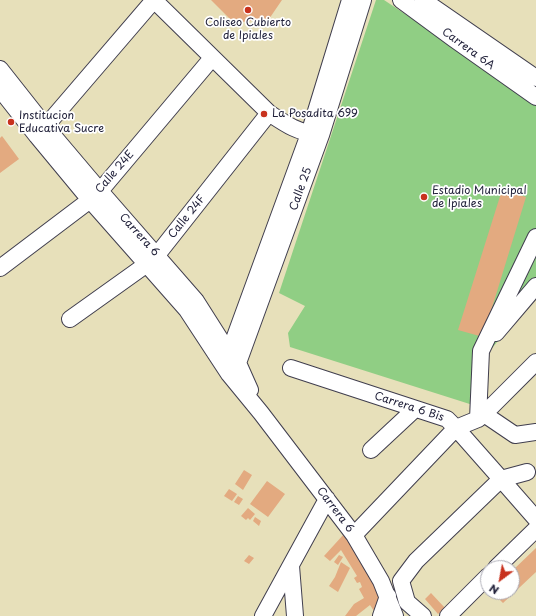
<!DOCTYPE html>
<html>
<head>
<meta charset="utf-8">
<style>
	body { margin:0 }
	#map { position:relative; width:536px; height:616px; overflow:hidden; background:#e7e0ba; font-family:"Playpen Sans",sans-serif }
	canvas { display:block }
	.north { position:absolute; left:480px; top:560px; width:40px; height:40px; box-sizing:border-box; background:#fff; border:1px solid #a7a7b1; border-radius:50%; rotate:212deg; font-size:11px; font-weight:700; line-height:16px; text-align:center; color:#22223b }
	.north::after { content:''; display:block; margin:auto; width:14px; height:18px; background:#c8321e; clip-path:polygon(50% 0,100% 100%,50% 72%,0 100%) }
</style>
</head>
<body>
<div id="map">
<canvas width="536" height="616"></canvas>
<div class="north">N</div>
</div>
<script>
const c = document.querySelector('canvas').getContext('2d');
c.lineJoin = 'round';
function fillPath(path, color) { c.fillStyle = color; c.fill(path, 'evenodd'); }
function strokePath(path, color, width, dash) { c.strokeStyle = color; c.lineWidth = width; c.lineCap = dash ? 'butt' : 'round'; c.setLineDash(dash || []); c.stroke(path); }
function drawText(font, color, halo, rows, align = 'center') {
  c.font = font + ' "Playpen Sans",sans-serif'; c.lineWidth = 3.5; c.setLineDash([]); c.textBaseline = 'middle'; c.strokeStyle = halo; c.fillStyle = color; for (const [text, x, y, turn = 0] of rows) {
    c.save(); c.translate(x, y); c.rotate((+turn || 0) * Math.PI / 180); c.textAlign = isNaN(turn) ? turn : align; if (halo) c.strokeText(text, 0, 0); c.fillText(text, 0, 0); c.restore();
  }
}
fillPath(new Path2D(`
	M376,0H384L536,101V295L488,353L476,406L290,347L288,333L305,306L279,293Z`), '#90ce84');
fillPath(new Path2D(`
	M211,0H282L269,19L234,23Z
	M2,136L19,159L0,173V138Z
	M502,190L526,197L483,337L458,330Z
	M244,470L252,475L243,490L235,484Z
	M267,481L285,494L268,517L250,504Z
	M229,489L237,494L232,501L224,496Z
	M238,496L243,499L239,505L234,502Z
	M248,508L255,514L250,520L248,518L246,520L241,516Z
	M255,517L261,521L259,526L253,521Z
	M344,534L360,557L383,602L376,614L370,605L356,616H345L354,604L364,598L359,589L362,587L360,582L357,583L354,578L357,576L341,550L330,561L324,556Z
	M536,548V572L503,603L492,592H512V571Z
	M249,555L254,558L249,564L244,561Z
	M339,555L343,557L338,565L334,562Z
	M341,562L350,568L338,592L329,586L335,577Z
	M431,593L445,608L438,614L425,599Z`), '#e3aa80');
const minor = new Path2D(`
	M154,0L269,113C287,125 297,132 319,135
	M401,0L454,39L536,97
	M423,0L536,78
	M0,69L45,126L100,191L196,301L229,353L238,363L250,390
	M0,89L37,136L90,200L187,310L229,374L261,413L354,535L381,581L395,616
	M39,134L154,0
	M0,268L90,200L100,191L212,58
	M70,319L147,264L157,255L269,113
	M496,333L536,286
	M224,358L229,353L309,134L350,0
	M291,368L447,419L456,428L501,479L527,472
	M233,370L238,363L321,135L363,0
	M484,414L515,435L536,432
	M478,419L481,351L536,237
	M371,450L415,409
	M354,535L456,428L478,419L484,414L536,362
	M291,566L295,616
	M496,568L536,529
	M263,616L327,499
	M381,616L388,596
	M423,616L407,602L401,581L416,561L501,479L536,519
	M448,616L488,576`);
strokePath(minor, '#403e4e', 18);
strokePath(minor, '#fff', 16);
for (const [x, y, r, color] of [
	[248,10,4,"#c8321e"],
	[264,114,4,"#c8321e"],
	[11,122,4,"#c8321e"],
	[424,197,4,"#c8321e"]
]) { const dot = new Path2D(); dot.arc(x, y, r, 0, 2 * Math.PI); c.fillStyle = color; c.fill(dot); strokePath(dot, '#fff', 1.5); }
drawText('11px', '#22223b', '#fff', [
	["Coliseo Cubierto",248,23,"center"],
	["de Ipiales",248,36,"center"],
	["La Posadita 699",272,114],
	["Institucion",19,116],
	["Educativa Sucre",19,129],
	["Estadio Municipal",432,191],
	["de Ipiales",432,204]
], 'left');
drawText('11px', '#22223b', '#fff', [
	["Carrera 6A",468,49,36],
	["Calle 24E",115,172,-49],
	["Calle 25",301,189,-70],
	["Calle 24F",187,217,-51],
	["Carrera 6",139,235,48],
	["Carrera 6 Bis",409,407,18],
	["Carrera 6",335,510,53]
]);
</script>
</body>
</html>
